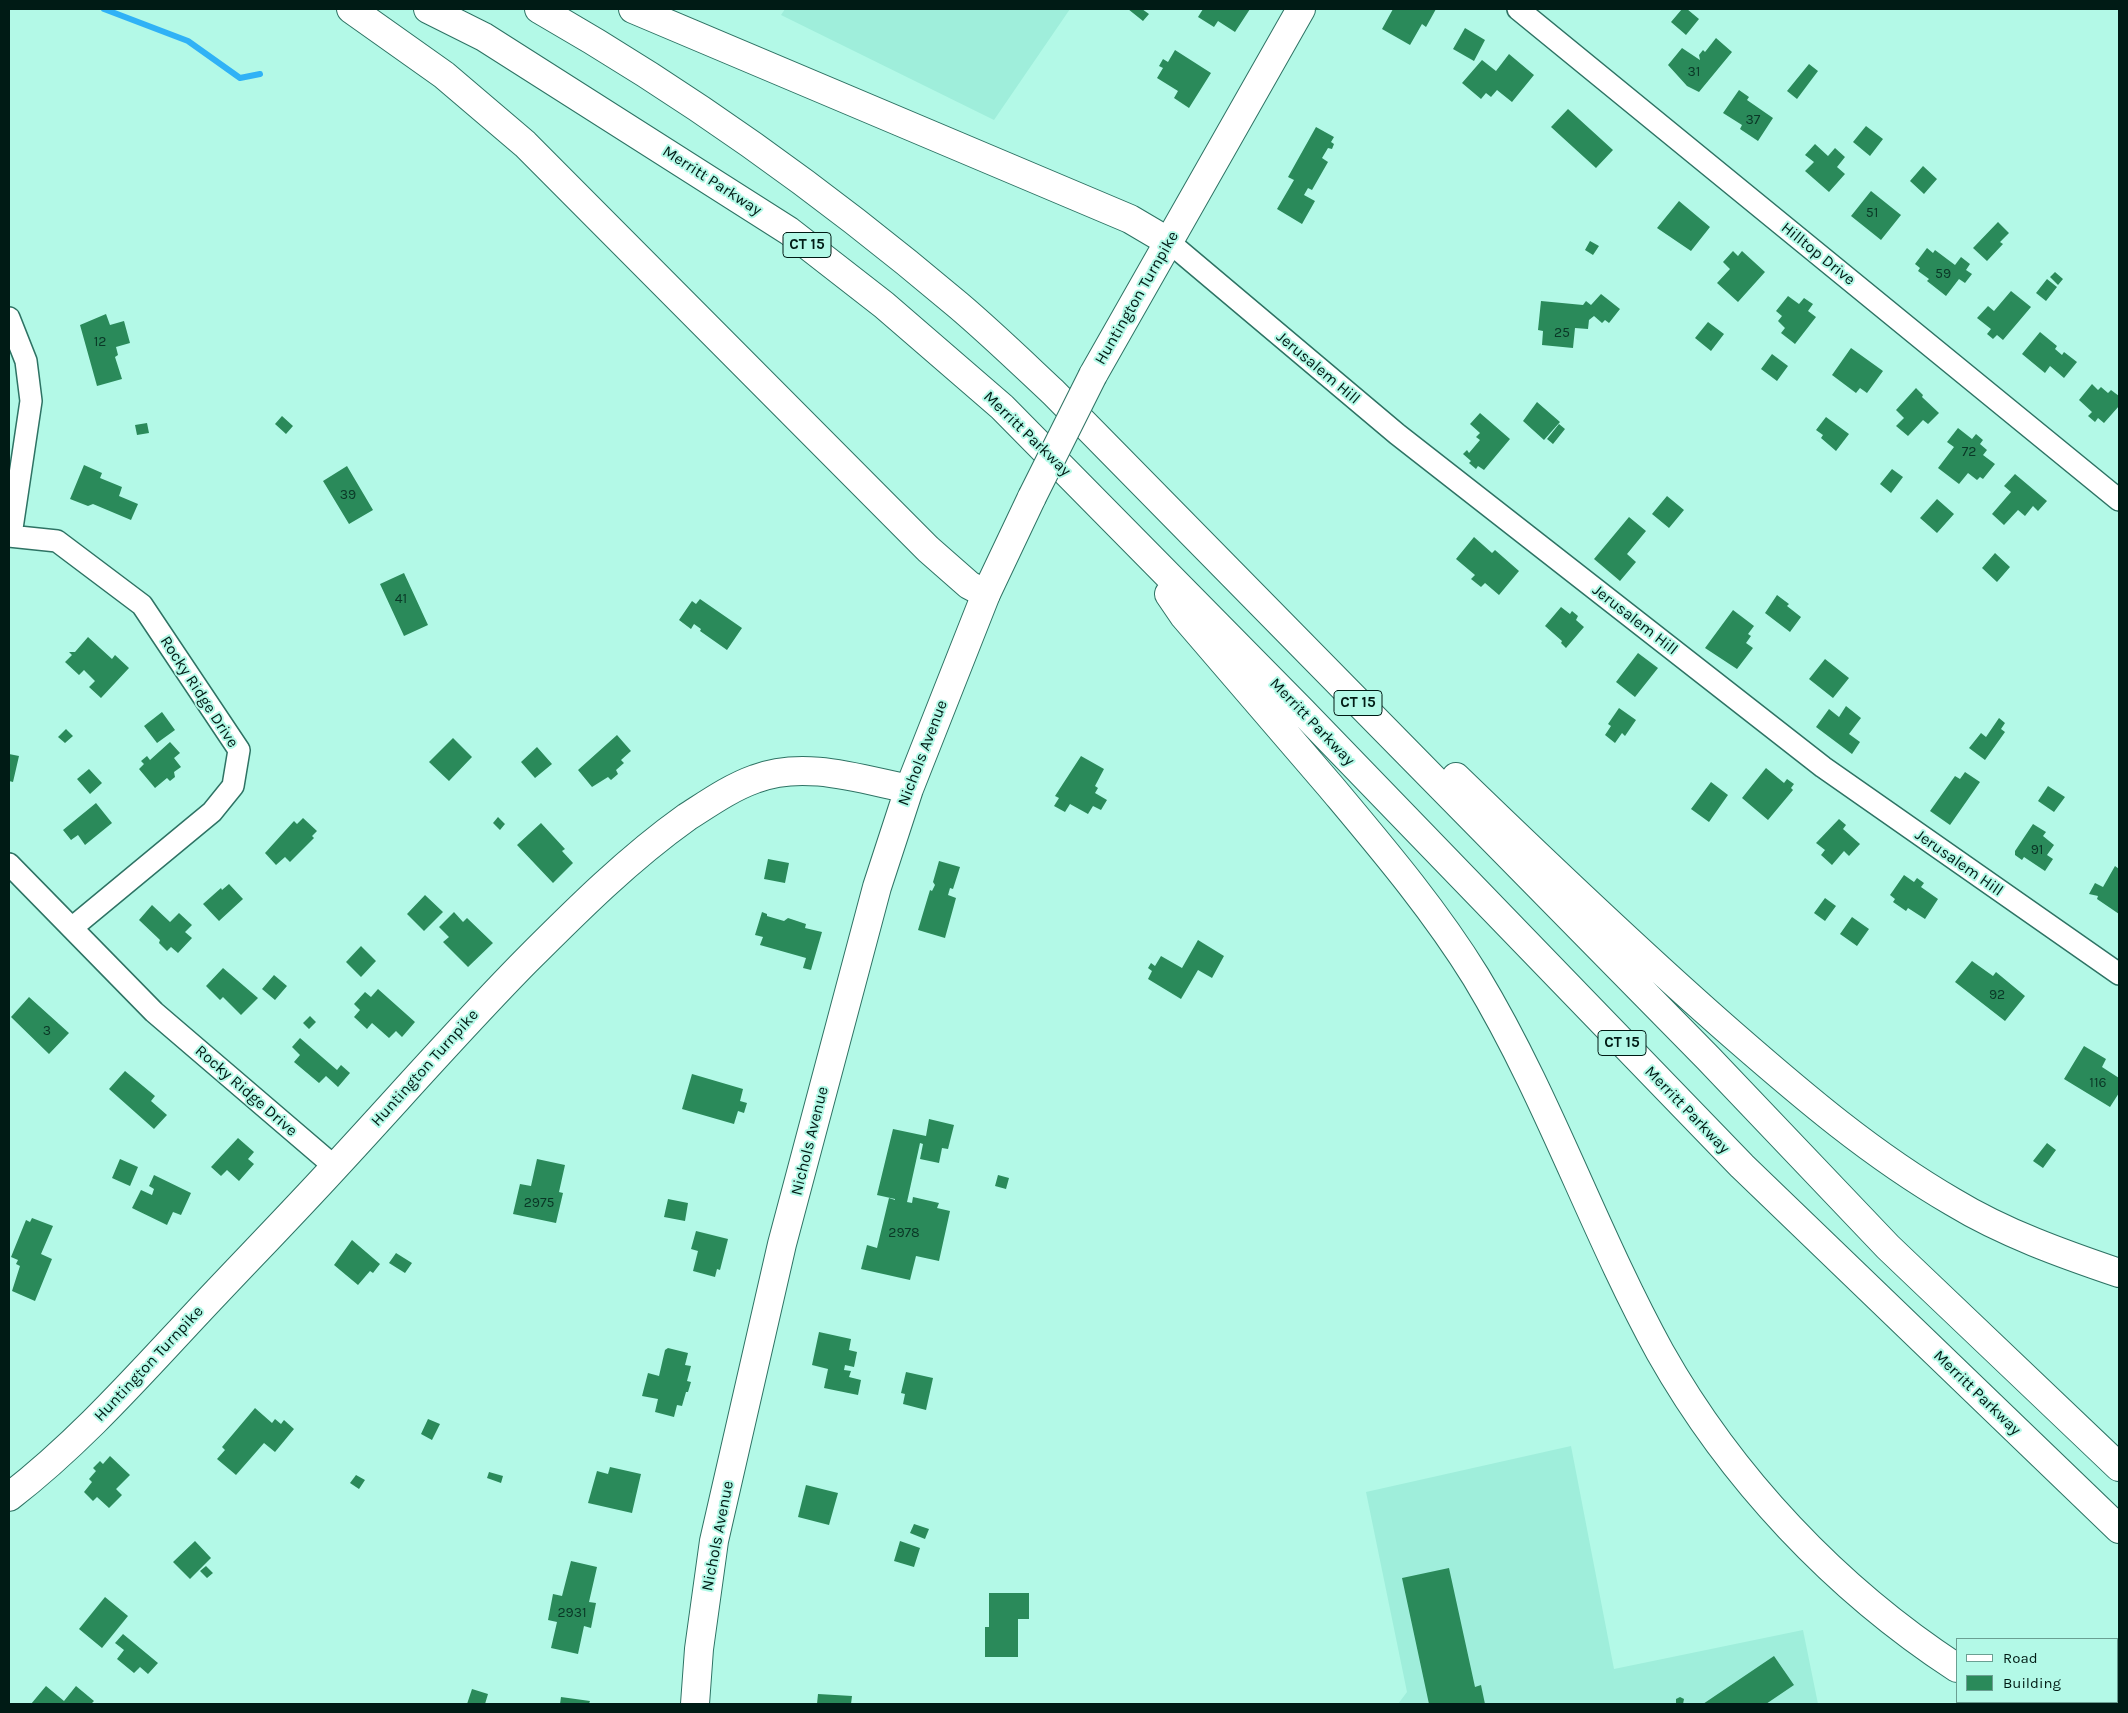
<!DOCTYPE html>
<html>
<head>
<meta charset="utf-8">
<style>
	body { margin:0 }
	#map { position:relative; width:2128px; height:1713px; overflow:hidden; background:#b3f9e7; font-family:Karla,sans-serif }
	canvas { display:block }
	.frame { position:absolute; inset:0; border:10px solid #001b15; pointer-events:none }
	.legend { position:absolute; left:1956px; top:1638px; width:162px; height:65px; box-sizing:border-box; background:#b3f9e7; border:1px solid #6ba093; margin:0; padding:6px 9px; list-style:none; font-size:15px; color:#001b15 }
	.legend li { display:flex; align-items:center; gap:10px; height:25px }
	.legend b { width:25px; border:1px solid #6ba093 }
</style>
</head>
<body>
<div id="map">
<canvas width="2128" height="1713"></canvas>
<div class="frame"></div>
<ul class="legend">
<li><b style="height:6px;background:#fff"></b>Road</li>
<li><b style="height:14px;background:#2a8a5a"></b>Building</li>
</ul>
</div>
<script>
const c = document.querySelector('canvas').getContext('2d');
c.lineJoin = 'round';
function fillPath(path, color) { c.fillStyle = color; c.fill(path, 'evenodd'); }
function strokePath(path, color, width, dash) { c.strokeStyle = color; c.lineWidth = width; c.lineCap = dash ? 'butt' : 'round'; c.setLineDash(dash || []); c.stroke(path); }
function drawText(font, color, halo, rows, align = 'center') {
  c.font = font + ' Karla,sans-serif'; c.lineWidth = 4; c.setLineDash([]); c.textBaseline = 'middle'; c.strokeStyle = halo; c.fillStyle = color; for (const [text, x, y, turn = 0] of rows) {
    c.save(); c.translate(x, y); c.rotate((+turn || 0) * Math.PI / 180); c.textAlign = isNaN(turn) ? turn : align; if (halo) c.strokeText(text, 0, 0); c.fillText(text, 0, 0); c.restore();
  }
}
fillPath(new Path2D(`
	M785,9H1070L994,120L781,15Z
	M1571,1446L1614,1669L1803,1630L1818,1704H1398L1407,1692L1366,1492Z`), '#9feedb');
strokePath(new Path2D(`
	M104,9L188,41L240,78L260,74`), '#30b2f6', 6);
fillPath(new Path2D(`
	M1128,9H1142L1149,14L1143,21Z
	M1203,9H1250L1235,32L1218,21L1214,27L1198,17Z
	M1393,9H1436L1426,27L1422,24L1410,45L1382,29Z
	M1682,9H1687L1699,19L1686,35L1671,22Z
	M1465,28L1485,40L1474,61L1453,49Z
	M1716,38L1732,52L1699,92L1687,86L1668,65L1682,48L1700,60L1699,55L1703,50L1705,52Z
	M1175,50L1211,73L1189,108L1174,98L1178,91L1157,78L1163,68L1159,66L1163,59L1168,62Z
	M1509,54L1534,75L1512,102L1497,90L1491,97L1486,93L1481,99L1462,83L1482,60L1496,71Z
	M1809,64L1818,71L1797,99L1787,91Z
	M1739,90L1749,97L1747,100L1773,118L1758,141L1740,129L1742,125L1723,113Z
	M1568,109L1613,150L1596,168L1551,127Z
	M1866,126L1883,139L1870,156L1853,142Z
	M1316,127L1334,137L1331,142L1334,144L1332,149L1328,148L1322,158L1328,162L1312,190L1308,188L1304,195L1315,201L1302,224L1277,209L1294,180L1288,177Z
	M1815,144L1828,156L1835,148L1845,157L1837,167L1845,174L1829,192L1805,171L1814,162L1805,155Z
	M1923,166L1937,179L1924,194L1910,181Z
	M1871,191L1901,215L1881,240L1851,216Z
	M1679,201L1710,227L1691,251L1657,228Z
	M1998,222L2009,233L2000,242L2003,244L1987,261L1973,248Z
	M1590,241L1599,246L1593,255L1585,250Z
	M1927,248L1933,253L1935,250L1955,265L1961,257L1970,264L1966,270L1972,274L1965,283L1959,279L1946,296L1927,281L1929,279L1918,271L1920,268L1915,264Z
	M1733,251L1738,256L1742,251L1765,272L1738,302L1717,283L1730,269L1723,262Z
	M2055,272L2063,279L2058,285L2050,277Z
	M2047,279L2057,287L2046,301L2036,293Z
	M2011,291L2031,307L2003,340L1997,335L1993,339L1987,334L1991,329L1977,318L1988,306L1994,311Z
	M1601,294L1620,309L1609,323L1605,320L1602,323L1594,316L1589,320L1588,329L1575,328L1573,348L1542,345L1543,331L1538,330L1541,301L1583,305L1586,301L1591,305Z
	M1788,296L1799,304L1804,298L1813,304L1808,311L1816,317L1795,344L1781,333L1785,328L1778,321L1782,316L1776,311Z
	M106,314L110,325L124,321L130,343L116,347L118,355L115,357L122,379L97,386L80,325Z
	M1708,322L1724,334L1711,351L1695,338Z
	M2040,332L2057,346L2055,349L2062,355L2064,352L2077,362L2064,378L2050,366L2045,373L2022,354Z
	M1851,348L1883,371L1867,393L1860,388L1856,393L1832,375Z
	M1772,354L1788,366L1777,381L1761,369Z
	M2092,384L2098,390L2101,387L2108,393L2111,390L2119,396V406L2104,423L2098,418L2095,422L2088,416L2092,412L2079,400Z
	M1916,388L1923,395L1922,397L1939,413L1928,424L1923,420L1908,436L1896,426L1904,418L1896,410Z
	M1537,402L1560,422L1544,440L1523,421Z
	M1480,413L1510,439L1484,470L1478,466L1476,469L1469,463L1471,461L1463,454L1467,450L1469,453L1480,440L1476,437L1480,433L1470,424Z
	M282,416L293,426L286,434L275,424Z
	M1826,417L1849,434L1836,451L1821,438L1823,435L1816,430Z
	M147,423L149,433L137,435L135,425Z
	M1559,424L1565,429L1553,444L1547,439Z
	M1958,428L1972,439L1976,434L1983,440L1980,444L1987,450L1983,455L1995,464L1983,479L1980,477L1977,480L1968,473L1959,484L1938,468L1954,447L1947,442Z
	M84,465L102,473L100,478L122,487L119,496L138,504L131,520L93,504L88,506L70,499Z
	M347,466L373,510L349,524L323,481Z
	M1892,469L1903,477L1891,493L1880,484Z
	M2015,474L2047,501L2038,511L2033,506L2025,516L2018,510L2004,525L1992,514L2011,492L2004,486Z
	M1667,496L1684,510L1669,528L1652,514Z
	M1937,499L1954,514L1937,533L1920,518Z
	M1629,517L1646,531L1627,554L1636,562L1620,581L1594,559Z
	M1474,537L1492,553L1495,550L1519,571L1499,595L1485,583L1481,587L1471,579L1475,575L1456,559Z
	M1995,553L2010,567L1997,582L1982,568Z
	M404,573L428,625L404,636L380,584Z
	M1777,595L1789,604L1787,606L1801,617L1790,632L1765,613Z
	M700,599L742,628L727,650L700,631L701,629L694,624L691,629L679,620L692,601L696,604Z
	M1561,607L1570,614L1572,611L1578,616L1576,620L1584,627L1566,648L1561,643L1562,641L1545,626Z
	M1733,610L1754,626L1748,634L1751,636L1746,643L1753,648L1737,669L1705,648Z
	M88,637L112,659L115,655L129,668L101,698L89,687L95,681L84,670L79,675L65,662L72,655L69,652H75Z
	M1638,653L1658,668L1635,697L1616,682Z
	M1825,659L1849,678L1833,698L1809,679Z
	M1846,706L1861,718L1849,734L1860,742L1852,754L1816,727L1829,709L1839,717Z
	M1619,708L1636,720L1625,736L1622,733L1615,743L1605,735L1611,726L1608,724Z
	M162,712L175,730L157,743L144,726Z
	M1999,718L2005,723L2001,729L2005,732L1985,760L1969,748L1981,733L1986,737Z
	M66,729L73,736L65,743L58,737Z
	M617,735L631,751L621,760L624,763L616,770L618,774L611,780L608,777L592,787L578,770Z
	M453,738L472,757L449,781L429,762Z
	M170,742L180,753L174,758L181,767L174,772L175,777L170,781L167,778L155,788L139,769L144,764L141,761L147,756L150,760Z
	M537,747L552,764L535,778L521,762Z
	M9,754L19,756L13,782L9,781Z
	M1081,756L1104,769L1095,786L1098,788L1095,793L1107,800L1101,810L1093,806L1088,814L1070,804L1065,812L1054,806L1059,798L1055,796Z
	M1766,768L1784,783L1787,779L1794,784L1791,788L1793,790L1768,820L1742,798Z
	M89,769L102,783L90,794L77,779Z
	M1965,772L1980,782L1950,825L1930,811L1955,776L1960,779Z
	M1711,782L1728,795L1709,822L1691,809Z
	M2048,786L2065,797L2054,812L2038,801Z
	M96,803L112,823L85,845L78,835L71,840L63,830Z
	M498,817L505,824L500,830L493,823Z
	M303,818L317,831L312,836L314,838L290,862L285,857L276,865L265,853L294,821L297,824Z
	M1839,819L1846,825L1843,829L1860,844L1849,856L1844,851L1832,865L1821,855L1825,850L1816,843Z
	M541,823L565,849L562,851L573,863L553,883L517,845Z
	M2033,824L2046,832L2043,836L2054,845L2047,855L2053,859L2045,871L2024,857L2022,860L2015,855V851Z
	M768,859L789,863L785,883L764,879Z
	M939,861L960,867L953,889L950,888L948,895L956,898L945,938L918,930L930,890L932,891L935,885L933,882Z
	M2115,866L2119,869V914L2097,899L2098,896L2089,894L2095,883L2103,887Z
	M1904,875L1914,882L1917,878L1924,883L1921,887L1938,899L1925,919L1908,908L1906,911L1893,902L1895,899L1890,895Z
	M229,884L243,899L219,921L203,904L221,888L222,890Z
	M425,895L443,912L424,931L407,914Z
	M1825,898L1836,906L1825,921L1814,913Z
	M152,905L170,922L179,913L192,925L185,932L192,938L178,953L171,947L167,951L159,943L160,940L139,920Z
	M454,912L463,922L467,918L493,943L468,967L443,942L449,937L439,927Z
	M762,912L767,914V916L784,921L788,918L806,924L805,928L822,932L811,970L803,968L806,958L760,945L763,937L755,935Z
	M1852,917L1869,929L1857,946L1840,934Z
	M1198,940L1224,956L1212,978L1198,970L1181,999L1148,979L1152,971L1148,968L1151,963L1155,966L1161,956L1182,968Z
	M361,946L376,961L361,977L346,962Z
	M1972,961L1993,976L1996,972L2025,996L2005,1021L1955,982Z
	M223,968L258,998L241,1015L223,997L220,1000L206,986Z
	M274,975L287,986L275,1000L262,989Z
	M378,989L415,1022L402,1037L396,1031L389,1038L372,1023L367,1029L354,1017L360,1010L354,1004L365,992L371,997Z
	M29,997L69,1033L49,1054L11,1017Z
	M310,1016L316,1022L309,1029L303,1023Z
	M300,1038L337,1070L341,1065L350,1073L338,1087L326,1076L319,1083L294,1062L300,1055L292,1047Z
	M2084,1046L2106,1059L2102,1067L2119,1078V1093L2110,1107L2064,1079Z
	M125,1071L155,1096L151,1101L167,1115L154,1129L109,1089Z
	M692,1074L743,1089L740,1101L747,1103L744,1113L738,1111L734,1124L682,1109Z
	M929,1119L954,1125L948,1149L942,1148L939,1163L920,1159L923,1144L920,1143L907,1202L912,1203L913,1197L939,1203L937,1208L950,1211L939,1261L916,1256L910,1280L861,1269L867,1245L877,1248L889,1198L895,1200V1199L877,1195L893,1129L926,1136Z
	M238,1138L254,1152L248,1159L254,1164L239,1181L227,1170L221,1176L211,1167Z
	M2047,1143L2056,1150L2043,1168L2033,1161Z
	M120,1159L138,1167L130,1186L112,1178Z
	M537,1159L565,1165L559,1192L563,1193L556,1223L513,1214L520,1184L531,1186Z
	M154,1175L191,1193L181,1215L173,1212L167,1225L132,1208L141,1190L152,1195L154,1189L149,1186Z
	M998,1175L1009,1178L1006,1189L995,1186Z
	M668,1199L688,1203L685,1221L664,1217Z
	M32,1218L53,1226L41,1254L52,1259L35,1301L12,1291L20,1266L16,1264L18,1260L11,1257L26,1220L30,1222Z
	M696,1231L728,1239L720,1270L717,1269L715,1277L693,1271L698,1251L691,1249Z
	M352,1240L380,1264L373,1273L370,1271L358,1285L334,1265Z
	M396,1253L412,1263L405,1273L389,1263Z
	M819,1332L851,1339L849,1350L857,1352L854,1367L845,1365L844,1370L851,1371L849,1377L861,1380L858,1395L824,1388L828,1369L812,1365Z
	M668,1348L688,1353L685,1365L691,1366L687,1381L691,1382L688,1392H686L682,1406L677,1405L674,1417L655,1412L658,1399L642,1396L648,1373L659,1376L665,1350Z
	M906,1372L933,1378L926,1410L903,1404L905,1394L901,1393Z
	M255,1408L272,1423L275,1419L281,1424L284,1420L294,1429L275,1452L264,1443L236,1475L217,1459L225,1450L222,1447Z
	M428,1419L440,1424L432,1440L421,1434Z
	M110,1456L130,1475L116,1489L122,1495L109,1508L97,1497L93,1501L84,1492L92,1482L89,1479L96,1471L93,1468L100,1461L103,1464Z
	M610,1467L641,1474L632,1513L588,1503L597,1471L608,1474Z
	M489,1472L503,1476L501,1483L487,1478Z
	M356,1475L365,1480L359,1489L350,1483Z
	M806,1485L838,1493L829,1525L798,1517Z
	M914,1524L929,1529L925,1539L910,1533Z
	M195,1541L211,1558L190,1579L173,1562Z
	M900,1541L920,1548L914,1567L894,1561Z
	M571,1561L597,1567L589,1602L596,1603L591,1628L584,1626L578,1654L551,1648L557,1622L548,1620L553,1594L562,1596Z
	M206,1566L213,1573L207,1578L200,1571Z
	M1449,1568L1475,1687L1481,1685L1485,1704H1429L1402,1578Z
	M989,1593H1029V1619H1018V1657H985V1627H989Z
	M105,1597L128,1616L102,1648L79,1629Z
	M123,1634L158,1663L148,1674L140,1667L134,1673L117,1659L124,1650L115,1643Z
	M1774,1656L1794,1685L1766,1704H1703Z
	M46,1686L64,1701L76,1686L94,1701L91,1704H31Z
	M472,1689L488,1694L485,1704H467Z
	M818,1694L852,1696L851,1704H817Z
	M561,1697L590,1701L589,1704H560Z
	M1680,1697L1684,1699L1683,1704L1676,1703V1699Z`), '#2a8a5a');
const minor = new Path2D(`
	M1518,9L2119,500
	M1169,242L1397,434L1823,767L2119,974
	M9,318L26,361L31,401L11,535
	M9,536L57,541L142,605L239,750L233,786L212,812L73,927
	M9,864L154,1012L335,1167`);
const major = new Path2D(`
	M1093,375L1301,9
	M9,1497C79,1443 137,1377 198,1312C243,1264 289,1217 334,1168C398,1099 460,1028 526,961C577,910 628,859 687,817C709,803 730,788 755,779C804,760 860,779 909,789
	M695,1704L699,1649L714,1541L782,1244L877,887L909,789L986,594L1032,497`);
const highway = new Path2D(`
	M351,9L444,75L525,144L928,549L969,585L986,594
	M428,9L484,37L789,231L884,305L1002,407L1301,710L1742,1166L2119,1529
	M539,9C688,94 828,195 958,305C991,333 1022,363 1053,392L1708,1058L1888,1247L2119,1467
	M633,9L1130,219L1169,242
	M1169,594L1184,616C1233,673 1282,730 1331,787C1382,848 1434,909 1476,977C1548,1096 1593,1230 1660,1352C1731,1478 1836,1589 1957,1668
	M1456,777C1547,865 1638,952 1733,1035C1803,1096 1872,1155 1953,1202C2004,1233 2063,1254 2119,1273
	M2011,1702L2016,1704`);
strokePath(minor, '#2e7364', 24);
strokePath(major, '#2e7364', 30);
strokePath(highway, '#2e7364', 30);
strokePath(minor, '#fff', 21);
strokePath(major, '#fff', 28);
strokePath(highway, '#fff', 28);
const majorBridge = new Path2D(`
	M1032,497L1093,375`);
strokePath(majorBridge, '#2e7364', 30, []);
strokePath(majorBridge, '#fff', 28);
drawText('14px', '#0a3726', null, [
	["31",1694,72],
	["37",1753,120],
	["51",1872,213],
	["59",1943,274],
	["25",1562,333],
	["12",100,342],
	["72",1969,452],
	["39",348,495],
	["41",401,599],
	["91",2037,850],
	["92",1997,995],
	["3",47,1031],
	["116",2098,1083],
	["2975",539,1203],
	["2978",904,1233],
	["2931",572,1613]
]);
for (const [x, y, w] of [
	[807,245,48],
	[1358,703,48],
	[1622,1043,48]
]) { const box = new Path2D(); box.roundRect(x - w / 2, y - 12.5, w, 25, 4); c.fillStyle = '#b3f9e7'; c.fill(box); strokePath(box, '#001b15', 1); }
drawText('bold 15px', '#001b15', null, [
	["CT 15",807,245],
	["CT 15",1358,703],
	["CT 15",1622,1043]
]);
drawText('16px', '#001b15', '#b3f9e7', [
	["Merritt Parkway",712,181,33],
	["Hilltop Drive",1818,254,39],
	["Huntington Turnpike",1137,298,-60],
	["Jerusalem Hill",1318,368,40],
	["Merritt Parkway",1027,434,44],
	["Jerusalem Hill",1635,620,38],
	["Rocky Ridge Drive",199,692,57],
	["Merritt Parkway",1312,722,46],
	["Nichols Avenue",923,753,-69],
	["Jerusalem Hill",1959,863,35],
	["Huntington Turnpike",425,1068,-48],
	["Rocky Ridge Drive",246,1091,41],
	["Merritt Parkway",1687,1110,46],
	["Nichols Avenue",810,1141,-76],
	["Huntington Turnpike",149,1364,-47],
	["Merritt Parkway",1977,1393,44],
	["Nichols Avenue",718,1536,-79]
]);
</script>
</body>
</html>
